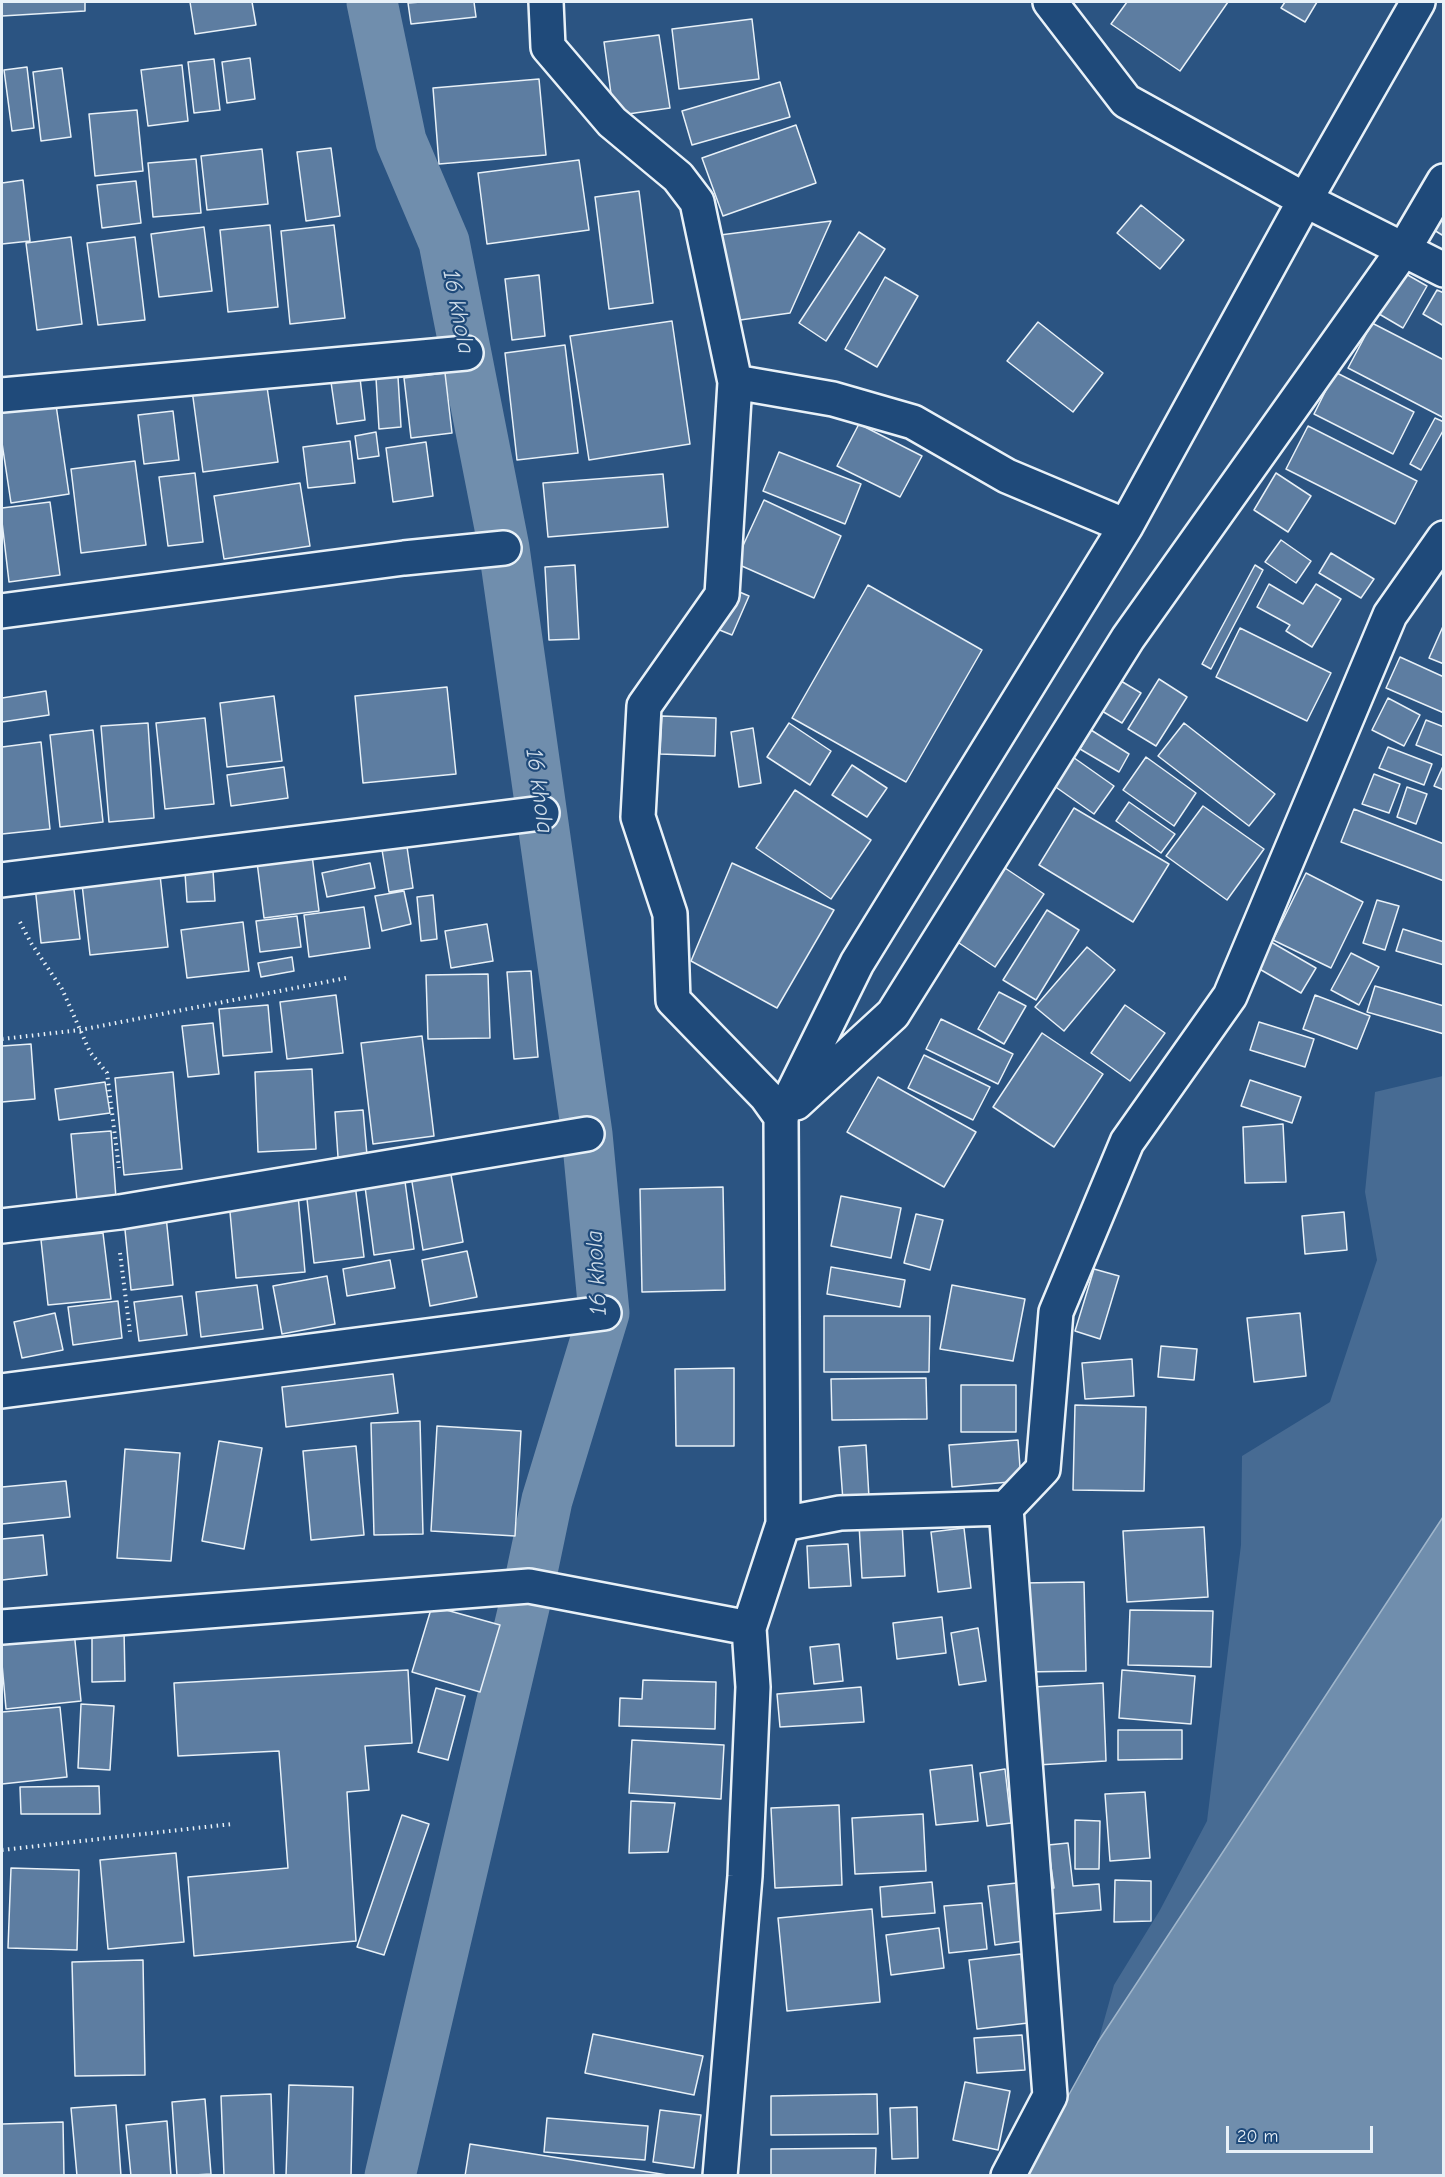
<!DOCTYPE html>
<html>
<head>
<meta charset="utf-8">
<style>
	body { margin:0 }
	#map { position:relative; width:1445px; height:2177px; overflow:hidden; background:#2b5482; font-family:"Comic Neue",sans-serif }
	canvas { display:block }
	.frame { position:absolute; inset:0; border:3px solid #e8f1f8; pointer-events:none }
	.scale { position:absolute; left:1226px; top:2126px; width:147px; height:27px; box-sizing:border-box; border:3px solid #e8f1f8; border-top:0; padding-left:8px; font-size:18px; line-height:21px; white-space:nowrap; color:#e8f1f8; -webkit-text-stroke:4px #1f4a7a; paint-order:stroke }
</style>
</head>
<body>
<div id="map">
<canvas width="1445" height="2177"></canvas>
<div class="frame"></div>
<div class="scale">20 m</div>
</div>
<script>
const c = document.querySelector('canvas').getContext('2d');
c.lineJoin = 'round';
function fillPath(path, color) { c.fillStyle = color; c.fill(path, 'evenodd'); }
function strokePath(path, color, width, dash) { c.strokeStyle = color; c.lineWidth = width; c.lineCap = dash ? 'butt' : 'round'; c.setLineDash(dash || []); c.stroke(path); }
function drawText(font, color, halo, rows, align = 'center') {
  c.font = font + ' "Comic Neue",sans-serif'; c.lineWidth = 4.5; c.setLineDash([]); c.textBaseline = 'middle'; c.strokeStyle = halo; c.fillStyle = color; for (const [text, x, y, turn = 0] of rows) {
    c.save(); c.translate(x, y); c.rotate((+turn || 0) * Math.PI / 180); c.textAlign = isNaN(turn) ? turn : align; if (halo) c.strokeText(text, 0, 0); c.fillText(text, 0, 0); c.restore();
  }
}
fillPath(new Path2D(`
	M1443,1076V1517L1098,2042L1114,1985L1160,1910L1207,1821L1241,1545L1242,1456L1330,1402L1377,1260L1365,1192L1375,1092Z`), '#476b93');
const water = new Path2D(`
	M1443,1517V2175L1024,2176L1098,2042Z`);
fillPath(water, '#708ead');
strokePath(water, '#a0b6cb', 1.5);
strokePath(new Path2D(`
	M372,2L401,141L444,242L504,548L587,1134L604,1313L547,1500L529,1586L390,2176`), '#708ead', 51);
const building = new Path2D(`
	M2,2H85V11L2,16Z
	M190,2H252L256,25L195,34Z
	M421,2H474L476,17L411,24L408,3Z
	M1127,2H1228L1180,71L1111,24Z
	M1285,2H1317L1305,22L1281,8Z
	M752,19L759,79L679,89L672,29Z
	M659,35L670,108L614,116L604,42Z
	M250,58L255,99L227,103L222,62Z
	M214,59L220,110L194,113L188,62Z
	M182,65L188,121L148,126L141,70Z
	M27,67L34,128L12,131L4,70Z
	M62,68L71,137L41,141L33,72Z
	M539,79L546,155L439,164L433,88Z
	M780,82L790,117L692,145L682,111Z
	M137,110L143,171L95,176L89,114Z
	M796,125L816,183L723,216L702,158Z
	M331,148L340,216L306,221L297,152Z
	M262,149L268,204L207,210L201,156Z
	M196,159L201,213L153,217L148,163Z
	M579,160L589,230L487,244L478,173Z
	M23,180L30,241L2,244V183Z
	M136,181L141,223L102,228L97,185Z
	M639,191L653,303L609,309L595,197Z
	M1444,198V231L1442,235L1426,225Z
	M1141,205L1184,240L1160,269L1117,233Z
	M831,221L790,313L733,321L720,235Z
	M270,225L278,307L228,312L220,230Z
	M334,225L345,318L290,324L281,231Z
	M204,227L212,291L159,297L151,234Z
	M859,232L885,249L826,341L799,323Z
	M71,237L82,324L37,330L26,243Z
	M135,237L145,320L98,325L87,243Z
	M1399,270L1427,286L1403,328L1374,311Z
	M539,275L545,336L512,340L505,279Z
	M885,277L918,296L877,367L845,349Z
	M1437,290L1444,293V326L1423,314Z
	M672,321L690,444L589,460L570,336Z
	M1038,322L1103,373L1073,412L1007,361Z
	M1372,323L1444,360V418L1348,368Z
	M565,345L578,453L517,460L505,353Z
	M1335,372L1414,412L1393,454L1314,414Z
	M445,373L452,433L411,438L404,378Z
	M398,377L401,427L379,429L376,378Z
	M360,378L365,420L337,424L331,382Z
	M266,380L278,462L203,472L192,390Z
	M55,398L69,494L11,503L2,443V406Z
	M173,411L179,460L144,464L138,415Z
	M1435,418L1444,422V429L1421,470L1410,464Z
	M859,424L922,456L900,497L837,466Z
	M1308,426L1417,481L1395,524L1286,469Z
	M376,432L379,456L358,459L355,436Z
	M350,441L355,483L308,488L303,447Z
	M426,442L433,496L393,502L386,448Z
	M779,452L861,484L845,524L763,491Z
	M135,461L146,545L81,553L71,469Z
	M195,473L203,542L168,546L159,477Z
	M1276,473L1311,496L1288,532L1254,510Z
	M663,474L668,527L548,537L543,483Z
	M300,483L310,546L224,559L214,496Z
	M764,500L841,536L814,598L735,563Z
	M50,502L60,575L9,582L2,522V508Z
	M1281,540L1311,561L1296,583L1265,562Z
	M1331,553L1374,579L1361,598L1319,573Z
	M575,565L579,639L549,640L545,567Z
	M1255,565L1263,570L1211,669L1202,664Z
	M1269,584L1303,604L1316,584L1341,599L1312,647L1286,631L1290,625L1257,607Z
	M868,585L982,650L906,782L792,718Z
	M730,588L749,596L732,635L712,627Z
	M1444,624V664L1429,658Z
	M1240,628L1331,673L1307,721L1216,677Z
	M1400,657L1444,677V713L1386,688Z
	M1159,679L1187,697L1156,746L1128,729Z
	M1121,681L1141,693L1122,723L1102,711Z
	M447,687L456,774L363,783L355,696Z
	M46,691L49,715L2,722V698Z
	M274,696L282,761L227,767L220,703Z
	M1388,698L1420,715L1404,746L1372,730Z
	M662,716L716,718L715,756L660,754Z
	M205,718L214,804L165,809L156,723Z
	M1426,720L1444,727V756L1416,745Z
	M148,723L154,818L109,822L101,726Z
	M789,723L831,751L810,785L767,757Z
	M1184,723L1275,794L1249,826L1158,756Z
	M753,728L761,783L739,787L731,732Z
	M93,730L103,822L60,827L50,735Z
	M1091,730L1129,754L1119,772L1080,749Z
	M41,742L50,829L2,834V747Z
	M1388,747L1432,764L1424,785L1379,768Z
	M1070,755L1114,786L1094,814L1050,783Z
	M1146,757L1196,793L1174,826L1123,790Z
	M1444,764V790L1434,786Z
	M852,765L887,788L867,817L832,795Z
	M284,767L288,798L231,806L227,775Z
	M1374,774L1400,784L1389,813L1362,804Z
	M1407,787L1427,794L1416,824L1397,817Z
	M795,790L871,840L831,899L756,848Z
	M1129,802L1175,834L1161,853L1116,821Z
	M1203,806L1264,849L1227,900L1166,856Z
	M1074,808L1169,864L1133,922L1039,865Z
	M1354,809L1444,844V881L1341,842Z
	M406,840L413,888L389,892L381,844Z
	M311,847L319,911L264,918L256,854Z
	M370,863L375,888L327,897L322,873Z
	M732,863L834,910L777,1008L691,961Z
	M1005,868L1044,894L995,967L956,941Z
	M213,871L215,901L187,902L185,873Z
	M1306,873L1363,902L1331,968L1273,940Z
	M160,875L168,947L90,955L82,884Z
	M73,881L80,939L41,943L35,886Z
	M404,891L411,924L382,931L375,896Z
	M433,895L437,939L421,941L417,897Z
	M1377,900L1399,906L1385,950L1363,943Z
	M364,907L370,948L309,957L304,915Z
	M1047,910L1079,930L1036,1000L1003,980Z
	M297,916L301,947L260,952L256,921Z
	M243,922L249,971L187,978L181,930Z
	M487,924L493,961L451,968L445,931Z
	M1403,929L1444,942V965L1396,951Z
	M1271,942L1316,968L1301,993L1256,967Z
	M1087,947L1115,970L1064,1031L1035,1007Z
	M1351,953L1379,967L1359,1005L1331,990Z
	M292,957L294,971L261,977L258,963Z
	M531,971L538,1057L514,1059L507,972Z
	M488,974L490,1038L428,1039L426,975Z
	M1375,986L1444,1006V1034L1367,1012Z
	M999,992L1026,1006L1004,1044L978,1029Z
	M336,995L343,1053L287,1059L280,1002Z
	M1315,995L1370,1016L1357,1049L1303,1029Z
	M268,1005L272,1052L223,1056L219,1009Z
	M1125,1005L1165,1033L1130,1081L1091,1053Z
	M941,1019L1013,1054L998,1084L926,1049Z
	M1259,1022L1314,1039L1305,1067L1250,1050Z
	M213,1023L219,1074L188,1077L182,1026Z
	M1042,1033L1103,1074L1054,1147L993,1107Z
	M422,1036L434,1136L373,1144L361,1043Z
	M31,1044L35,1099L2,1102V1046Z
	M924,1055L990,1087L973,1120L908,1088Z
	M312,1069L316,1149L258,1152L255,1072Z
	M173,1072L182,1169L124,1175L115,1078Z
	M878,1077L976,1132L944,1187L847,1132Z
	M1250,1080L1301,1097L1292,1123L1241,1106Z
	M105,1082L110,1113L59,1120L55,1089Z
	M363,1110L367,1155L338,1157L335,1112Z
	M1283,1124L1286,1182L1245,1183L1243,1127Z
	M111,1131L116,1198L77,1201L71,1134Z
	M450,1169L463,1242L423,1250L411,1176Z
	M404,1174L414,1249L374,1255L364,1179Z
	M355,1184L364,1257L314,1263L306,1190Z
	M723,1187L725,1290L642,1292L640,1189Z
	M298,1195L305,1272L236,1278L229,1201Z
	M841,1196L901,1208L891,1258L831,1246Z
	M1344,1212L1347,1250L1305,1254L1302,1216Z
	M916,1214L943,1220L930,1270L904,1263Z
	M166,1216L173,1285L131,1290L124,1220Z
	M103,1233L111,1299L48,1305L41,1240Z
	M467,1251L477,1297L430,1306L422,1260Z
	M390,1260L395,1288L347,1296L343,1269Z
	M831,1267L905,1280L900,1307L827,1294Z
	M1094,1269L1119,1276L1100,1339L1075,1331Z
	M327,1276L335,1324L282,1334L273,1286Z
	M257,1285L263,1329L201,1337L196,1292Z
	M952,1285L1025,1299L1013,1361L940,1349Z
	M182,1296L187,1335L139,1341L134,1302Z
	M118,1301L122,1338L73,1345L68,1307Z
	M55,1313L63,1350L22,1358L14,1322Z
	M1300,1313L1306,1376L1254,1382L1247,1318Z
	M824,1316H930L929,1372H824Z
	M1161,1346L1197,1349L1194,1380L1158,1377Z
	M1132,1359L1134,1396L1085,1399L1082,1363Z
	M734,1368V1446H676L675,1369Z
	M393,1374L398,1413L286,1427L282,1387Z
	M926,1378L927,1419L832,1420L831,1379Z
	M961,1385H1016V1432H961Z
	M1075,1405L1146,1407L1144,1491L1073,1490Z
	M420,1421L423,1534L374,1535L371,1423Z
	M437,1426L521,1431L515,1536L431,1531Z
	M1018,1440L1021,1481L952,1487L949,1445Z
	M219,1441L262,1448L244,1549L202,1541Z
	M866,1445L869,1498L843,1501L839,1447Z
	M356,1446L364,1535L311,1540L303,1451Z
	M125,1449L180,1453L171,1561L117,1558Z
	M66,1481L70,1517L2,1524V1487Z
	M902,1522L905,1576L862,1578L859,1524Z
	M1204,1527L1208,1597L1127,1602L1123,1531Z
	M964,1528L971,1588L938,1592L931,1532Z
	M43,1535L47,1575L2,1580V1539Z
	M848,1544L851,1586L809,1588L807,1546Z
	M1084,1582L1086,1671L1024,1672L1023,1583Z
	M432,1606L500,1625L480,1692L412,1672Z
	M1130,1610L1213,1611L1211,1667L1128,1665Z
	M942,1617L946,1653L897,1659L893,1623Z
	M978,1628L986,1681L959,1685L951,1633Z
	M124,1629L125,1681L92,1682V1630Z
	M74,1631L81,1701L6,1709L2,1664V1637Z
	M839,1644L843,1681L814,1684L810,1647Z
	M408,1670L412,1743L365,1746L369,1790L347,1792L356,1941L194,1956L188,1877L288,1868L279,1751L178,1756L174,1683Z
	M1122,1670L1195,1676L1191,1724L1119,1718Z
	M643,1680L716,1682L715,1729L619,1726L620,1698L642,1699Z
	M1103,1683L1106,1761L1037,1765L1033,1687Z
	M861,1687L864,1722L780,1727L777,1694Z
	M436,1688L465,1696L448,1760L418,1752Z
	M81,1704L114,1706L110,1770L78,1768Z
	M60,1707L67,1777L2,1784V1712Z
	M1118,1730H1182V1759L1118,1760Z
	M632,1740L724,1745L721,1799L629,1793Z
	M972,1765L978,1821L936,1825L930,1770Z
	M1005,1769L1011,1823L987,1826L980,1773Z
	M99,1786L100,1814H21L20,1787Z
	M1145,1792L1150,1858L1110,1861L1105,1794Z
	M631,1801L675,1803L668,1852L629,1853Z
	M839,1805L842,1885L775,1888L771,1808Z
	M923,1814L926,1871L855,1874L852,1818Z
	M402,1815L429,1824L384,1955L357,1947Z
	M1075,1820L1100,1821L1099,1869H1075Z
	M1068,1843L1073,1886L1099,1884L1101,1910L1052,1914L1051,1888H1054L1048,1845Z
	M176,1853L184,1942L108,1949L100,1860Z
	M11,1868L79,1870L77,1950L8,1948Z
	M1115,1880L1151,1881V1921L1114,1922Z
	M932,1882L935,1913L882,1917L880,1887Z
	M1017,1883L1024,1941L995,1945L988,1886Z
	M982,1903L987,1949L949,1953L944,1906Z
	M872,1909L880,2002L787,2011L778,1918Z
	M939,1928L944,1968L891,1975L886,1935Z
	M1021,1954L1028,2023L977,2029L969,1960Z
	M143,1960L145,2075L75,2076L72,1962Z
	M593,2034L703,2056L694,2095L585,2073Z
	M1022,2035L1025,2070L977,2073L974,2038Z
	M965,2082L1010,2091L998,2150L953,2140Z
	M289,2085L353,2087L351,2176H286Z
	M271,2094L274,2176H224L221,2096Z
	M877,2094L878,2134L771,2135V2096Z
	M205,2099L211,2174L177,2176L172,2102Z
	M116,2105L121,2176H77L71,2108Z
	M917,2107L918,2158L892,2159L890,2108Z
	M660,2110L701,2115L694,2168L653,2162Z
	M547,2118L648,2126L645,2160L544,2152Z
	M167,2121L171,2176H131L126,2125Z
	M63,2122L64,2176H2V2124Z
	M470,2144L674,2176H465Z
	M876,2148L875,2176H771V2149Z`);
fillPath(building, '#5d7da1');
strokePath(building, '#e8f1f8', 1.5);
const minor = new Path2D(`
	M546,2L548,47L612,122L678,177L697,202L735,382L722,595L644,706L638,817L670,914L673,1000L766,1096L781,1117L783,1524L749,1628L753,1687L745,1876L720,2176
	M1418,2L1305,200L1444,270
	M735,382L833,399L913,422L1007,476L1126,526
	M2,395L466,353
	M2,611L404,558L504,548
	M2,880L542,813
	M796,1103L893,1014L1128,638L1404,249L1444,181
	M781,1117L857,963L1126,526L1305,200L1126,101L1050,2
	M2,1226L120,1212L587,1134
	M2,1391L604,1313
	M783,1524L840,1513L1006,1508
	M2,1627L529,1586L749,1628
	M1008,2176L1050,2096L1006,1508L1043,1469L1056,1312L1127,1142L1230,996L1390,615L1444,538`);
strokePath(minor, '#e8f1f8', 38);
strokePath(new Path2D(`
	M20,922L31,943L62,989L90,1052L107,1073L119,1168
	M2,1039L80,1030L346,978
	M120,1253L130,1332
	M2,1850L232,1824`), '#e8f1f8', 4, [1.5, 4.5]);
strokePath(minor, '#1f4a7a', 33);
drawText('italic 24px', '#d0dde9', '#1f4a7a', [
	["16 khola",458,312,79],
	["16 khola",539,791,82],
	["16 khola",597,1273,-93]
]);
</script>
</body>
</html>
